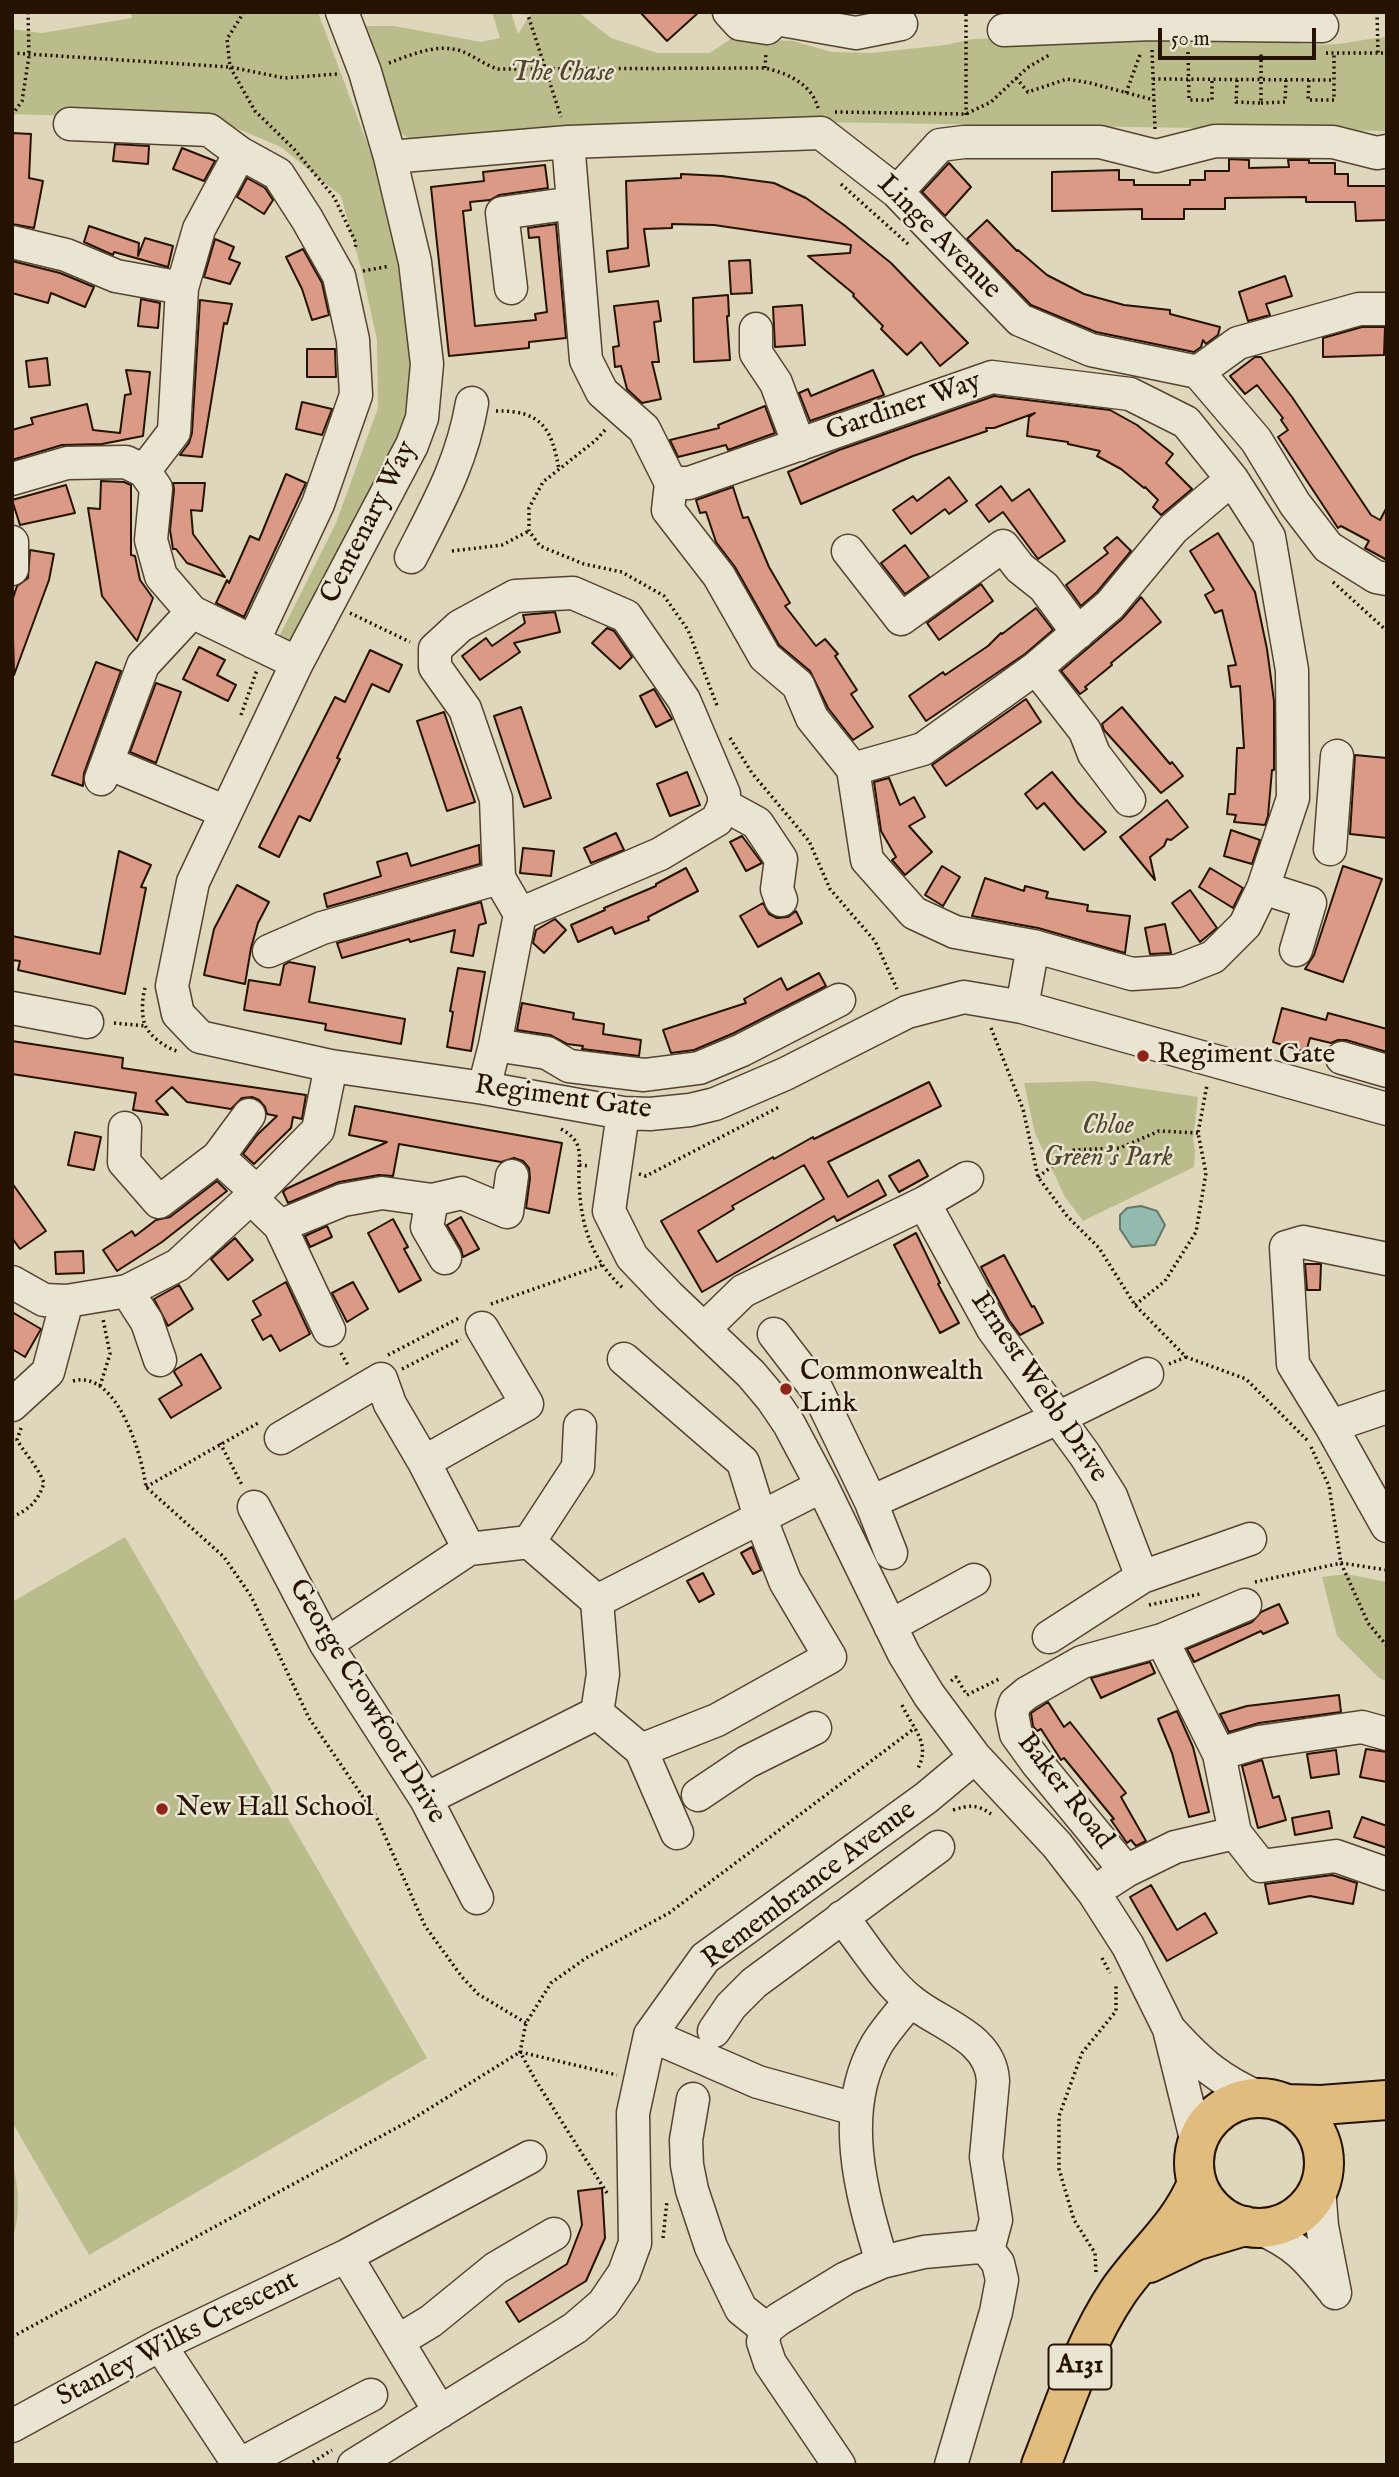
<!DOCTYPE html>
<html>
<head>
<meta charset="utf-8">
<style>
	body { margin:0 }
	#map { position:relative; width:1399px; height:2477px; overflow:hidden; background:#dfd7bb; font-family:"IM FELL English",serif }
	canvas { display:block }
	.frame { position:absolute; inset:0; border:14px solid #261200; pointer-events:none }
	.scale { position:absolute; left:1158px; top:28px; width:158px; height:32px; box-sizing:border-box; border:4px solid #261200; border-top:0; padding-left:9px; font-size:21px; line-height:24px; white-space:nowrap; color:#261200; -webkit-text-stroke:5px #eae5d3; paint-order:stroke }
</style>
</head>
<body>
<div id="map">
<canvas width="1399" height="2477"></canvas>
<div class="frame"></div>
<div class="scale">50 m</div>
</div>
<script>
const c = document.querySelector('canvas').getContext('2d');
c.lineJoin = 'round';
function fillPath(path, color) { c.fillStyle = color; c.fill(path, 'evenodd'); }
function strokePath(path, color, width, dash) { c.strokeStyle = color; c.lineWidth = width; c.lineCap = dash ? 'butt' : 'round'; c.setLineDash(dash || []); c.stroke(path); }
function drawText(font, color, halo, rows, align = 'center') {
  c.font = font + ' "IM FELL English",serif'; c.lineWidth = 5; c.setLineDash([]); c.textBaseline = 'middle'; c.strokeStyle = halo; c.fillStyle = color; for (const [text, x, y, turn = 0] of rows) {
    c.save(); c.translate(x, y); c.rotate((+turn || 0) * Math.PI / 180); c.textAlign = isNaN(turn) ? turn : align; if (halo) c.strokeText(text, 0, 0); c.fillText(text, 0, 0); c.restore();
  }
}
fillPath(new Path2D(`
	M131,12H318L393,213L414,352V399L402,439L297,640L277,641L336,523L378,408L377,340L363,276L341,196L281,147L229,125L161,119L12,114V29L42,33L132,18Z
	M492,12H511L518,34L532,12H578L611,38L657,53H710L732,38L793,41L832,52L871,53L945,45L973,39L1241,31C1273,40 1303,47 1338,44C1354,42 1370,38 1387,37V131L817,122L409,139L398,131L364,26H394L481,42L500,38Z
	M1093,1081L1198,1097L1193,1139L1195,1151L1194,1167L1083,1221L1065,1197L1035,1133L1024,1083Z
	M125,1537L427,2058L89,2255L12,2122V1602Z
	M1346,1574L1387,1582V1682L1378,1677L1337,1636L1322,1577Z
	M12,2161C19,2188 21,2214 12,2241Z`), '#babc8b');
const water = new Path2D(`
	M1141,1206L1157,1211L1165,1225L1155,1245L1132,1247L1120,1229V1215L1127,1208Z`);
fillPath(water, '#93baaf');
strokePath(water, '#677769', 2);
const building = new Path2D(`
	M640,12H699L667,41Z
	M12,133L31,134L29,178L43,181L34,228L12,224Z
	M115,144L149,146L148,164L113,161Z
	M182,148L215,161L204,181L173,169Z
	M1229,159L1249,160V168L1289,167L1288,160H1309V163H1335V174H1348V186H1387V220L1356,221L1355,202H1306V197L1225,198V209H1184V219H1142V209L1052,211V172L1119,170V180H1134V185H1190V180H1205V171H1229Z
	M949,163L971,187L945,216L922,192Z
	M545,165L548,188L499,195L490,200L470,202L471,210L463,211L475,326L536,320L535,314L547,312L539,237L529,238L528,228L556,224L566,338L529,342V348L449,356L431,187L484,181L483,172Z
	M681,174L722,176L774,183L806,198L844,225L891,263L968,343L940,366L921,342L907,355L881,329L883,326L853,296L854,294L808,256L850,253L851,245L714,225L672,224V228L644,229L649,266L609,272L607,251L628,248L626,181L681,178Z
	M247,178L265,188L273,200L264,214L237,197Z
	M987,220L1017,251L1018,250L1047,275L1084,294L1124,305L1170,310V314L1220,327L1218,335L1206,344L1203,340L1201,347L1194,352L1096,332L1031,305L967,239Z
	M89,226L139,243L138,256L145,238L173,246L168,267L114,252L113,255L84,242Z
	M215,239L234,247L229,259L240,263L230,284L204,277Z
	M303,249L322,283L329,315L312,320L302,289L286,257Z
	M750,260L752,293L731,294L729,261Z
	M12,261L60,273L94,287L85,307L51,293L48,303L12,293Z
	M1285,276L1292,296L1266,304L1270,315L1248,321L1239,292Z
	M728,295L729,316H727L730,360L694,362L693,298Z
	M141,299L160,303L158,328L138,326Z
	M200,300L232,304L227,324L224,323L202,457L180,455L189,443L192,433Z
	M658,301L661,321L654,322L659,362H652L661,399L642,403L627,389L621,366L615,367L613,347L619,346L614,306Z
	M802,305L805,345L775,347L773,307Z
	M1362,327H1385L1384,355L1323,357V338Z
	M307,349H335L336,377H307Z
	M1255,357H1261L1292,397L1371,515L1380,520L1387,507V560L1365,548L1369,541L1341,526L1338,528L1278,437L1288,430L1281,420L1283,418L1257,385L1245,394L1230,376Z
	M47,358L50,385L29,387L26,361Z
	M126,370L150,372L143,436L102,444L62,445L12,460V430L33,424L31,418L87,404L93,430L120,433L125,395L131,394Z
	M873,370L884,395L810,421L799,393L808,389L811,396Z
	M994,396L1110,410L1137,425L1173,454L1166,463L1192,489L1161,515L1153,507L1158,500L1145,487L1144,488L1121,469L1097,456L1100,451L1068,444V442L1027,436L1029,417L1035,413L994,428H986L987,431L913,456L801,504L788,472L839,450Z
	M302,402L332,409L322,435L296,429Z
	M765,406L775,433L728,450L726,445L678,457L670,440L719,428L718,425Z
	M286,474L306,483L244,617L216,603L227,580L229,583L250,536L259,540Z
	M949,477L967,501L949,514L945,509L911,534L893,510L913,496L917,501Z
	M101,481L124,482L131,485V555L135,556L140,580L153,598L137,641L102,596L88,508L100,509Z
	M173,483H205L202,511L191,510L193,534L225,577L187,563L176,549H173L170,530L174,490Z
	M66,485L75,513L20,525L12,500Z
	M1001,486L1012,501L1029,489L1065,541L1038,559L1003,512L989,522L976,505Z
	M733,487L743,518L748,517L769,567L790,603L785,606L816,646L825,639L838,654L835,656L857,690L851,694L873,727L853,740L828,708L810,671L779,645L735,567L716,542L706,512L700,513L696,500Z
	M1218,533L1255,592L1267,649L1274,701V770H1272L1268,816L1265,825L1234,822L1236,815L1227,814L1229,794H1235L1237,748H1244L1240,686L1231,687L1228,666L1236,665L1222,610L1215,613L1205,595L1214,590L1190,551Z
	M1117,537L1131,551L1097,592L1081,606L1066,585L1108,553L1104,548Z
	M905,545L929,577L905,594L881,563Z
	M30,550L54,554L49,580L14,675L12,601L17,586L28,578Z
	M981,584L993,601L939,640L927,623Z
	M1141,597L1161,622L1111,663L1112,665L1085,687L1087,689L1080,694L1061,671L1122,619Z
	M1036,608L1053,630L1025,654L926,721L909,696L943,672L945,675L988,646L1001,633L1002,634Z
	M555,612L560,632L514,643L520,652L480,680L462,656L486,638L492,646L525,623L523,615Z
	M607,628L614,631L632,657L620,669L592,643Z
	M199,647L225,660L217,675L236,685L228,701L183,679Z
	M370,650L402,665L389,692L372,684L337,758L340,759L310,821L299,816L279,857L259,847L335,697L345,702Z
	M96,662L121,671L84,773L83,786L52,775Z
	M156,683L181,692L156,763L130,752Z
	M654,689L672,719L656,727L640,696Z
	M1026,699L1041,722L946,786L932,765Z
	M521,707L551,798L524,807L494,716Z
	M1122,707L1170,764L1172,762L1183,776L1161,793L1104,730L1102,724Z
	M444,712L475,802L447,811L417,721Z
	M1355,755L1387,758V838L1350,834Z
	M687,772L700,805L670,816L657,784Z
	M1052,772L1077,802L1106,832L1084,850L1044,803L1037,809L1025,794Z
	M889,778L900,805L914,797L925,817L909,826L932,852L905,875L892,860L896,857L881,831L874,782Z
	M1167,800L1188,827L1171,840L1167,839L1164,846L1150,857L1155,880L1120,837Z
	M1231,830L1260,840L1252,864L1224,856Z
	M616,833L624,850L591,863L584,848Z
	M742,836L762,863L746,871L730,842Z
	M479,845L480,864L327,907L324,894L381,876L377,862L407,853L411,866Z
	M523,848L554,851L551,876L520,873Z
	M119,851L151,865L141,887L146,888L125,994L18,970L20,961L12,960V936L100,954Z
	M942,866L960,877L943,906L925,895Z
	M1343,866L1382,879L1343,982L1305,969L1314,955Z
	M686,868L698,891L648,917L649,920L615,934L612,927L578,942L571,925L605,910L604,908L656,886V884Z
	M1210,868L1243,888L1233,908L1199,887Z
	M985,878L1024,891L1025,886L1048,892L1046,898L1088,905L1087,911L1130,916L1125,953L1038,928L972,916Z
	M237,885L269,902L258,923L251,948L245,984L204,975L214,929Z
	M1190,890L1217,928L1200,942L1172,903Z
	M481,902L486,923L479,925L473,956L451,952L455,930L410,942L409,939L342,958L337,943Z
	M763,903L769,914L777,918L788,917L796,911L802,923L758,947L740,916Z
	M555,919L566,930L544,953L533,943L536,930Z
	M1165,924L1171,953L1150,954L1145,928Z
	M289,962L315,967L309,1002L405,1019L401,1044L325,1030L326,1024L244,1010L249,980L280,985L284,965Z
	M458,968L485,972L471,1051L447,1047L453,1012L450,1011Z
	M819,973L826,986L734,1033L694,1050L671,1053L663,1030L746,1003L744,999L781,978L787,990Z
	M522,1003L574,1013L573,1019L604,1024L603,1034L641,1040L639,1056L582,1049L583,1046L567,1044L550,1035L517,1030Z
	M1282,1008L1326,1020L1328,1013L1387,1029V1052L1346,1040H1338L1331,1043L1310,1038L1306,1052L1273,1042Z
	M12,1041L123,1058L122,1068L306,1095L302,1119L293,1117L291,1128L254,1164L243,1154L257,1135L277,1116L267,1114L265,1107L259,1100L252,1097L242,1098L231,1109L187,1102L172,1087L156,1101L168,1115L133,1110L136,1093L12,1074Z
	M929,1082L941,1106L828,1162L848,1197L878,1180L886,1195L837,1221L834,1216L702,1292L661,1221L773,1157L774,1159L813,1137L814,1139ZM804,1165L824,1199L717,1262L698,1231L734,1209L732,1206Z
	M355,1106L562,1143L549,1213L526,1208L530,1178L529,1168L523,1161L514,1158L501,1162L399,1144L393,1176L379,1175L339,1182L288,1203L283,1192L286,1189L387,1142L349,1135Z
	M75,1132L101,1137L94,1170L68,1165Z
	M919,1160L928,1176L899,1192L889,1176Z
	M217,1181L227,1191L162,1242L117,1271L103,1250L132,1231L135,1236L156,1220L170,1217Z
	M12,1183L46,1231L20,1249L12,1238Z
	M461,1217L479,1249L463,1257L461,1249L447,1225Z
	M393,1219L408,1247L404,1249L421,1280L399,1292L368,1233Z
	M327,1226L332,1237L310,1247L305,1236Z
	M916,1233L940,1283L938,1284L959,1323L940,1333L894,1245Z
	M235,1238L253,1260L228,1280L211,1259Z
	M83,1251L84,1273L56,1274L55,1252Z
	M1004,1255L1032,1307L1034,1306L1043,1323L1020,1335L1009,1320L981,1267Z
	M1305,1264H1321L1320,1290H1307Z
	M286,1282L310,1334L280,1351L271,1335L263,1340L252,1320L261,1315L253,1301Z
	M353,1282L368,1309L347,1322L332,1293Z
	M179,1285L193,1309L168,1326L154,1299Z
	M12,1312L41,1329L25,1357L12,1349Z
	M201,1354L221,1388L171,1418L159,1399L182,1385L174,1372L175,1370Z
	M752,1547L761,1570L753,1574L741,1553Z
	M703,1573L714,1594L699,1602L687,1581Z
	M1279,1604L1288,1623L1263,1634L1261,1631L1194,1662L1187,1649L1252,1622L1261,1612Z
	M1150,1662L1155,1673L1101,1698L1091,1678Z
	M1339,1695L1341,1712L1259,1723L1229,1732L1220,1714L1247,1706Z
	M1048,1702L1064,1727L1070,1722L1126,1793L1121,1797L1146,1841L1136,1846L1131,1840L1127,1843L1111,1820L1114,1819L1064,1758L1061,1760L1041,1729L1037,1731L1033,1726L1031,1713Z
	M1177,1711L1193,1747L1209,1812L1189,1817L1172,1753L1158,1719Z
	M1366,1749L1387,1752V1782L1360,1777Z
	M1336,1750L1339,1774L1311,1778L1307,1754Z
	M1262,1760L1273,1798L1279,1796L1286,1820L1258,1828L1242,1766Z
	M1329,1811L1332,1828L1295,1835L1292,1818Z
	M1362,1817L1387,1826V1848L1354,1837Z
	M1332,1875L1357,1883L1353,1904L1310,1896L1269,1904L1265,1884Z
	M1151,1885L1177,1930L1205,1913L1217,1933L1167,1961L1130,1897Z
	M602,2188L605,2238L586,2281L519,2322L506,2302L567,2264L582,2225L578,2191Z`);
fillPath(building, '#da9a85');
strokePath(building, '#261200', 2);
const minor = new Path2D(`
	M342,12L365,72L390,157L415,262L427,364L422,418L412,445L297,663L193,882L172,986L178,1014L200,1037L331,1066L484,1088L623,1113L650,1114L690,1110L715,1104L785,1074L907,1012L964,997L1022,1007L1387,1109
	M729,12L740,24L767,28L776,19V12
	M776,19L856,33L901,24
	M1004,30L1152,24L1322,26
	M70,124L209,130L240,153L278,174L307,219L339,276L353,340L356,395L318,504L253,642
	M568,142L586,360L602,392L644,429L671,483L668,510L719,576L765,657L798,685L812,718L853,769L867,860L914,913L955,932L1033,946L1132,974L1177,971L1213,957L1245,925L1263,888L1293,798L1292,670L1269,537L1232,479L1186,422L1130,394L992,377L689,483H671
	M390,157L568,142L821,133L897,192L1020,320L1091,350L1198,372L1256,440L1295,504L1328,547L1376,577L1387,579
	M897,192L940,145L964,142H1100L1156,156L1215,141L1333,142L1377,153L1387,151
	M12,242L66,255L116,276L182,288
	M511,288L502,213L573,203
	M756,329V353L776,383L799,445
	M1198,372L1238,343L1359,309H1387
	M144,471L174,432L182,288L199,229L240,153
	M12,479L67,463L126,462L144,471L156,488L151,540L161,576L192,612L297,663
	M12,542V569
	M848,551L901,619L1003,546L1020,568L1044,587L1078,633
	M411,557C438,504 462,462 472,403
	M1036,668L1085,731L1094,754L1129,800
	M108,763L226,812
	M853,769L923,749L1036,668L1110,605L1173,529L1232,479
	M101,779L143,665L192,612
	M724,805L757,823L781,859L777,889L781,900
	M1330,849L1337,756
	M1263,888L1310,903L1296,950
	M269,951L322,928L499,878
	M1022,1007L1033,946
	M12,1008L87,1022
	M495,1045L547,1053L569,1066L644,1075L699,1068L742,1050L839,1000
	M1342,1058L1387,1071
	M484,1088L495,1045L520,914L499,878L496,799L465,709L435,667V649L460,626L515,596L573,593L626,616L684,700L724,794V805L717,820L660,854L520,914
	M623,1113L609,1211L632,1257L669,1296L751,1374L772,1399L789,1424L822,1486L904,1654L929,1695L975,1757L1057,1845L1094,1893L1128,1946L1169,2029L1197,2143
	M125,1128L124,1162L159,1202L218,1157L257,1192
	M218,1157L249,1115
	M250,1197L280,1226L343,1200L382,1193L432,1200L462,1193L507,1212L512,1176
	M432,1200L427,1227L445,1258
	M924,1203L993,1329L1085,1455L1111,1496L1142,1577
	M280,1226L329,1330
	M1387,1259L1303,1242L1286,1247L1293,1364L1331,1426L1387,1526
	M12,1282L44,1300L67,1301L127,1291L178,1265L257,1192L318,1130L331,1066
	M127,1291L147,1322L160,1360
	M704,1329L743,1291L924,1203L967,1178
	M774,1334L817,1390L871,1502L891,1553
	M624,1359L743,1462L760,1517L785,1581L830,1657L717,1720L641,1750
	M12,1405L48,1372L67,1301
	M1331,1426L1387,1407
	M281,1438L381,1379L390,1404L424,1462L469,1549
	M424,1462L527,1404L482,1328
	M871,1502L1058,1418L1147,1374
	M254,1507L326,1644L426,1799L477,1898
	M529,1542L578,1467L580,1426
	M597,1601L822,1486
	M890,1626L974,1580
	M1049,1637L1142,1577L1250,1539
	M326,1644L469,1549L529,1542L597,1601L603,1674L597,1713L426,1799
	M597,1713L641,1750L677,1833
	M1219,1754L1259,1742L1362,1727L1387,1734
	M698,1795L747,1762L815,1728
	M1235,1833L1261,1866L1336,1856L1387,1874
	M1126,1871L1037,1763L1016,1734L1012,1714L1015,1703L1027,1693L1082,1662L1162,1640L1245,1605
	M1109,1882L1126,1871L1175,1847L1235,1833L1219,1754L1162,1640
	M842,1917C862,1942 886,1982 911,2001C940,2025 991,2037 993,2081L986,2157L996,2220L988,2250
	M1170,2030C1200,2063 1219,2080 1260,2098
	M714,2031L731,2006L754,1983L938,1847
	M650,2035L758,2082L855,2109
	M693,2099L686,2140L687,2165L692,2190L711,2247L741,2309L766,2329
	M1319,2188L1322,2226L1335,2293
	M1258,2228C1295,2243 1308,2259 1332,2289
	M346,2256L440,2412
	M882,2262C861,2193 838,2111 877,2044C886,2029 899,2015 910,2001
	M398,2341L431,2321L496,2268L554,2234
	M160,2345L239,2465L371,2395
	M12,2426L160,2345L346,2256L530,2157
	M354,2465L575,2328L603,2304L624,2273L635,2243L633,2113L650,2035L705,1958L926,1798L975,1757
	M839,2465L770,2363L763,2342L766,2329L779,2319L846,2278L882,2262L924,2252L979,2247L988,2250L998,2263L1002,2280L996,2312L951,2465`);
const highway = new Path2D(`
	M1194 2163a65 65 0 1 1 130 0a65 65 0 1 1-130 0Z
	M1287,2104L1321,2105L1387,2100
	M1149,2263L1195,2241L1245,2226
	M1041,2465C1064,2407 1083,2344 1118,2292C1144,2254 1180,2226 1197,2183`);
strokePath(minor, '#54432f', 35);
strokePath(highway, '#261200', 42);
strokePath(new Path2D(`
	M244,12L227,39L230,67L255,111L294,149L334,197L356,243L355,250
	M527,12L561,117
	M1377,12L1378,53
	M1152,50L1155,129
	M1188,52L1189,100H1212V80
	M12,53L230,67L284,78L337,74
	M1326,53H1387
	M389,63C411,55 434,44 458,50C472,54 484,65 498,69L765,68C787,73 812,84 818,108
	M765,68L766,52
	M1016,78L1028,92L1067,79L1090,83L1154,100
	M1153,79L1334,80V53
	M1237,80L1236,102L1261,103V52
	M1309,80L1308,100H1334V80
	M1126,93L1141,52
	M1261,103L1285,102L1286,79
	M835,112L966,114L991,102L1027,68L1049,55
	M12,115L22,101L29,56L28,12
	M966,115V12
	M841,184L908,244
	M363,271L390,266
	M496,411C542,410 552,429 559,470
	M605,430L596,440L543,482L529,508V531L540,546L584,564L622,572L664,596L688,630L718,708
	M452,551L502,545L529,531
	M1333,582L1387,631
	M350,613L410,642
	M241,715L257,670
	M730,738L752,773L809,841L830,889L875,941L897,989
	M145,988C142,997 141,1018 146,1027C151,1037 166,1048 177,1051
	M114,1023L146,1026
	M991,1028L1023,1109L1038,1177L1067,1216L1099,1248L1135,1305L1186,1357L1246,1379L1307,1440
	M561,1129C577,1138 581,1147 579,1165L590,1166
	M579,1165C578,1213 586,1255 623,1288
	M639,1174L646,1176L779,1107
	M1038,1177L1074,1150L1120,1148L1159,1131L1198,1133
	M491,1304L602,1265
	M1135,1305L1165,1281L1196,1232L1206,1173L1198,1133L1207,1085
	M341,1353L349,1367
	M388,1355L459,1318
	M1169,1364L1186,1357
	M402,1369L461,1339
	M73,1381C117,1369 142,1455 146,1487L224,1557L251,1596L309,1718L376,1816L425,1926L462,1977L478,1994L526,2023
	M100,1386L110,1354L103,1319
	M220,1443L242,1485
	M1311,1447L1329,1486L1341,1563L1368,1623L1387,1646
	M146,1487L260,1422
	M12,1517C30,1509 38,1501 44,1483C38,1467 26,1455 17,1440L21,1428
	M1255,1582L1341,1563L1387,1570
	M1149,1605L1200,1594
	M951,1681L956,1677L967,1695L1001,1678
	M902,1705C913,1729 932,1744 917,1770
	M953,1810C969,1805 977,1804 991,1814
	M1102,1958L1110,1973
	M607,2193L536,2081L520,2052L526,2023L551,1983L586,1958L669,1913L915,1728
	M663,2238L667,2201
	M1096,2272L1095,2253L1074,2220L1059,2169V2116L1082,2053L1116,2011V1986
	M12,2337L411,2120L520,2052L617,2075
	M308,2465L332,2450`), '#261200', 3.5, [2, 3.5]);
strokePath(minor, '#eae5d3', 32);
strokePath(highway, '#e0bc7e', 38);
for (const [x, y, r, color] of [
	[1143,1056,7,"#8f2418"],
	[786,1389,7,"#8f2418"],
	[162,1809,7,"#8f2418"]
]) { const dot = new Path2D(); dot.arc(x, y, r, 0, 2 * Math.PI); c.fillStyle = color; c.fill(dot); strokePath(dot, '#eae5d3', 2.5); }
for (const [x, y, w] of [
	[1080,2367,63]
]) { const box = new Path2D(); box.roundRect(x - w / 2, y - 22.5, w, 45, 5); c.fillStyle = '#eae5d3'; c.fill(box); strokePath(box, '#261200', 2); }
drawText('bold 26px', '#261200', null, [
	["A131",1080,2367]
]);
drawText('italic 28px', '#52452a', '#eae5d3', [
	["The Chase",562,74],
	["Chloe",1108,1127],
	["Green's Park",1108,1159]
]);
drawText('28px', '#261200', '#eae5d3', [
	["Linge Avenue",938,238,45],
	["Gardiner Way",904,408,-19],
	["Centenary Way",370,523,-63],
	["Regiment Gate",563,1099,8],
	["Ernest Webb Drive",1038,1388,56],
	["George Crowfoot Drive",366,1702,59],
	["Baker Road",1064,1792,52],
	["Remembrance Avenue",810,1886,-37],
	["Stanley Wilks Crescent",178,2340,-27]
]);
drawText('28px', '#261200', '#eae5d3', [
	["Regiment Gate",1157,1056],
	["Commonwealth",800,1373],
	["Link",800,1405],
	["New Hall School",176,1809]
], 'left');
</script>
</body>
</html>
